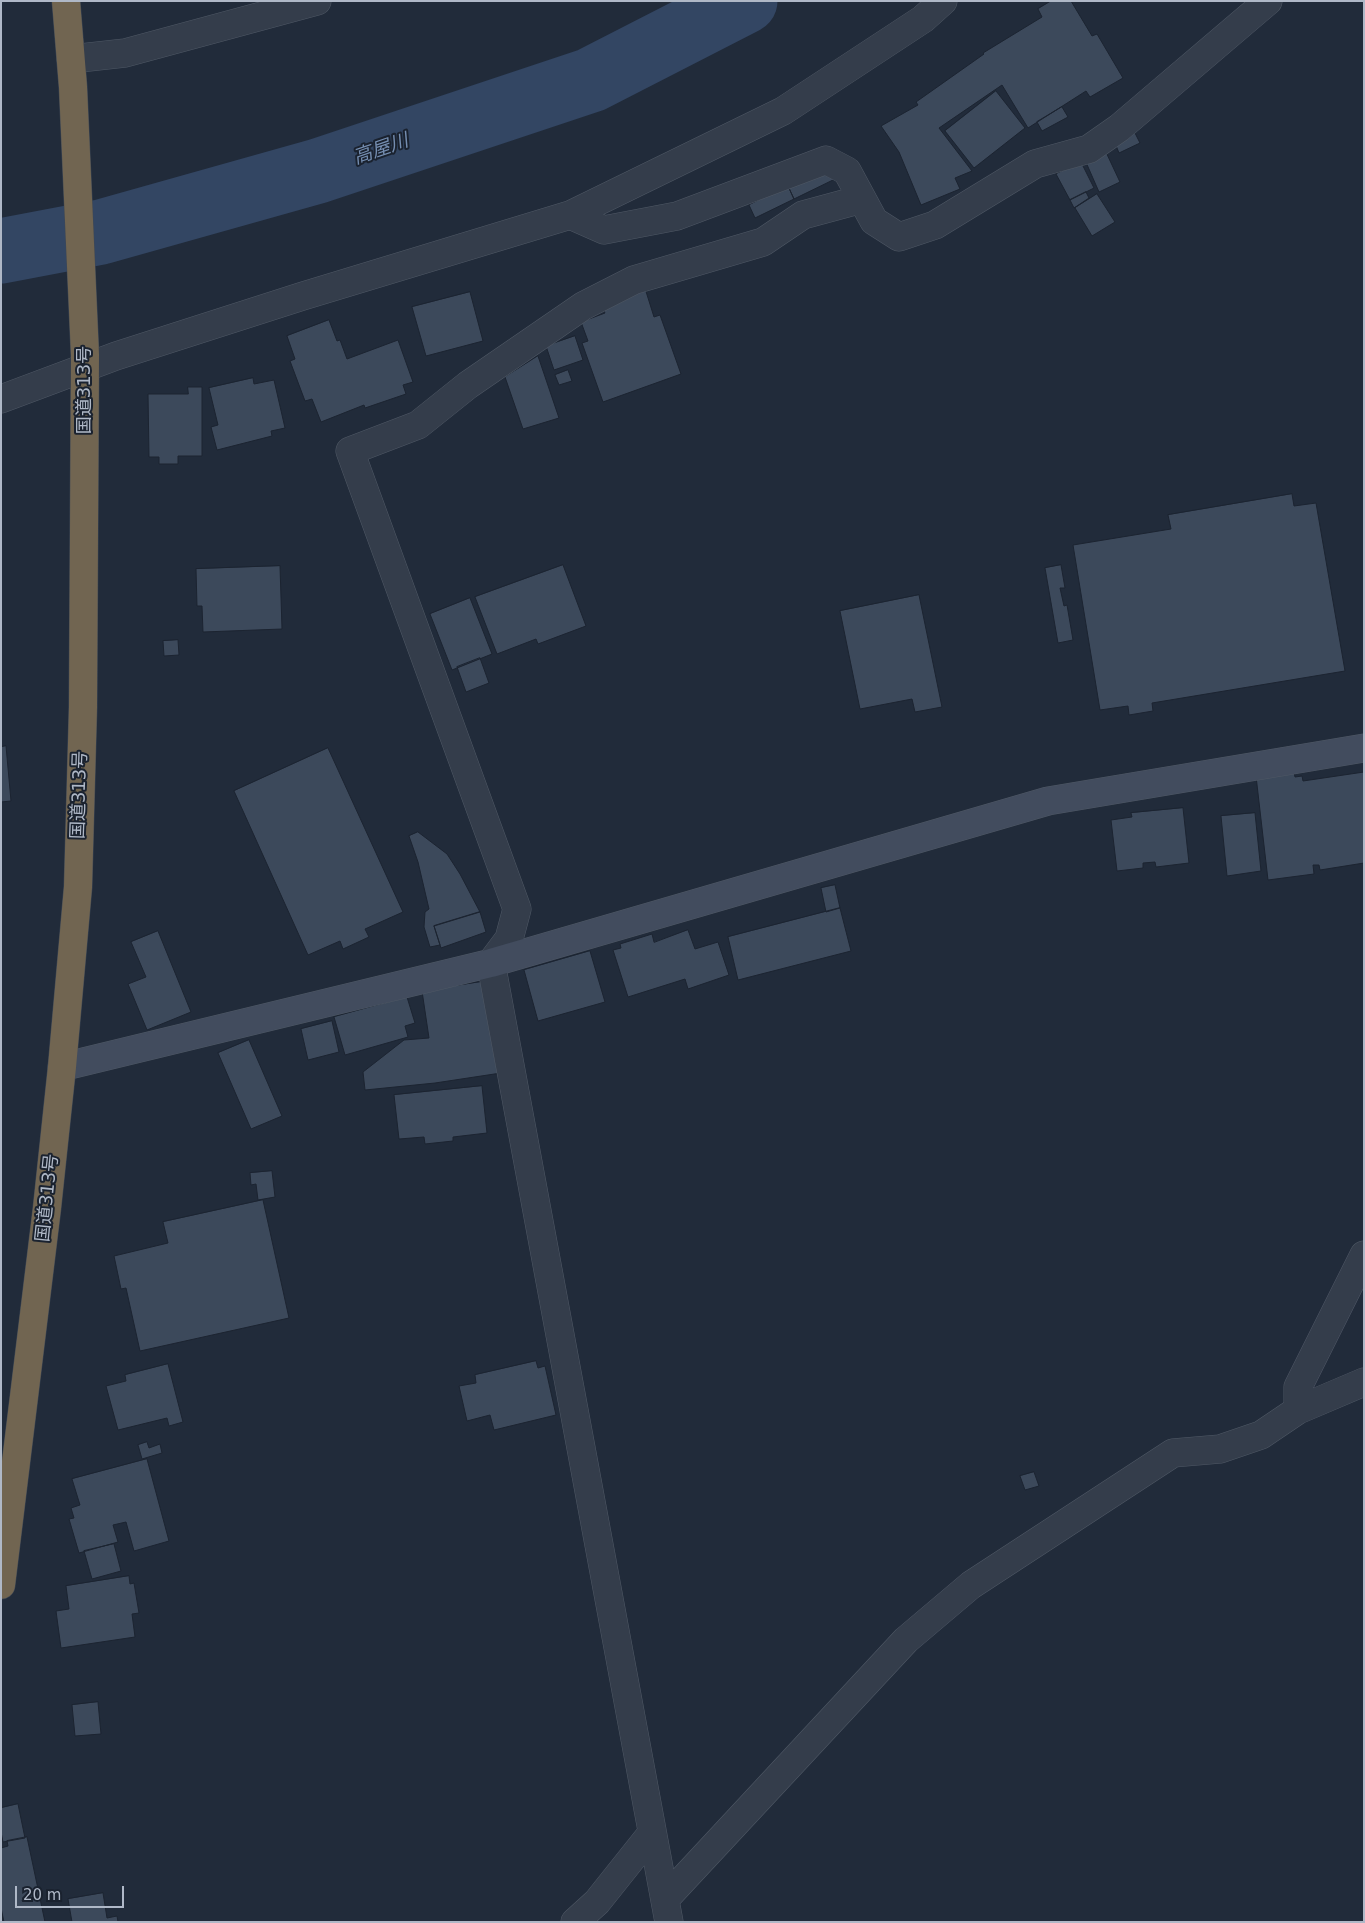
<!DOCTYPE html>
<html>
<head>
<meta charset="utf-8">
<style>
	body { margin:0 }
	#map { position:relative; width:1365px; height:1923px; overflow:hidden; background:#212b3a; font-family:"DejaVu Sans",sans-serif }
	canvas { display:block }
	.frame { position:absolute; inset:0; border:2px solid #afb8c7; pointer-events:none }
	.scale { position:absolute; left:15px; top:1886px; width:109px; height:22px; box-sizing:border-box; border:2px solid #afb8c7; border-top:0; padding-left:6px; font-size:15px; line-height:18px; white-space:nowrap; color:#afb8c7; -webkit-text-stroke:4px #1a222f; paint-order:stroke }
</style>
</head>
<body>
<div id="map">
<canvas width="1365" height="1923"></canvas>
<div class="frame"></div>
<div class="scale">20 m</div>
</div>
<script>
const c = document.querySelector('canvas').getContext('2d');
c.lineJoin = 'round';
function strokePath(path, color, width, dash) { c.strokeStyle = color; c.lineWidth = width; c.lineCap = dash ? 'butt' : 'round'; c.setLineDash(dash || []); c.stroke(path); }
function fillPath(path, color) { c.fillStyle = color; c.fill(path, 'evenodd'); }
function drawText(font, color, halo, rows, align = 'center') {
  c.font = font + ' "DejaVu Sans","Noto Sans JP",sans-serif'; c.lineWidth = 4; c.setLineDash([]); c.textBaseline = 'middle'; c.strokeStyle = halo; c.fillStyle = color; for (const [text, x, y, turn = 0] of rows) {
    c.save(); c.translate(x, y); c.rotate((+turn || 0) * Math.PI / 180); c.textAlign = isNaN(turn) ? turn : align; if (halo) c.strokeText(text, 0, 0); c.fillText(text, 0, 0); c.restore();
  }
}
strokePath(new Path2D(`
	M1,251L101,232L318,171L591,80L745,1`), '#334663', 65);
const building = new Path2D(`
	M1051,1H1071L1092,36L1097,34L1123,78L1090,97L1086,91L1028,128L1002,85L939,128L972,171L955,178L960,189L921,205L899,152L881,126L918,105L916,102L984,54L983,53L1042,17L1038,9Z
	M996,91L1025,128L974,168L945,131Z
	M1062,107L1068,117L1042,131L1037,122Z
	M1135,133L1140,143L1119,153L1115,143Z
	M1105,150L1120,182L1099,192L1085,160Z
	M1081,162L1094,188L1070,200L1056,174Z
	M829,166L835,179L794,199L788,186Z
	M788,186L794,199L755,218L749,205Z
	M1086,192L1089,198L1074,208L1070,200Z
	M1097,194L1115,222L1092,236L1075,208Z
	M644,285L654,317L660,315L681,374L603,402L582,343L588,341L581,322L605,313L603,309Z
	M470,292L483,341L426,356L412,307Z
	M329,320L337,341L340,340L347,359L398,340L413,382L403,385L406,394L365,408L364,405L321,422L312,399L305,401L290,361L295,359L287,336Z
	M575,336L583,360L554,370L546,346Z
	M538,356L559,418L523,429L505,377Z
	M568,370L572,381L559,385L555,375Z
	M253,378L254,384L274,380L285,428L271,431L272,436L217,450L211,427L218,425L209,388Z
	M188,387H202V456H178V464H159V457H149L148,394H188Z
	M1292,494L1294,506L1316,503L1345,671L1152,703L1153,711L1129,715L1128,706L1100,710L1073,545L1171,529L1168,515Z
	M563,565L586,626L538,644L536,639L497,654L475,597Z
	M1061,565L1065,588H1060L1064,606L1067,605L1073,640L1058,643L1045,568Z
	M280,566L282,629L203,632L202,606H197L196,569Z
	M919,595L942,707L915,712L912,699L860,709L840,611Z
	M470,598L492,654L452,670L430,614Z
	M178,640L179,655L164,656L163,641Z
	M480,658L489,683L466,692L457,667Z
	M6,746L11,801L1,802V747Z
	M328,748L403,912L365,929L369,937L343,949L340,941L308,955L234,791Z
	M1294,772L1295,777L1302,776L1303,781L1364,772V863L1320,870L1319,865H1313L1314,874L1268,880L1256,776Z
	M1183,808L1189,863L1156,867L1155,862L1143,863V868L1117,871L1111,820L1132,817L1131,813Z
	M1255,813L1261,871L1227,876L1221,816Z
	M418,832L447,854L460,874L480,912L434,926L440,945L430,947L424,927L425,912L429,909L418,862L409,836Z
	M835,885L840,908L826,912L821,888Z
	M840,908L851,951L738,980L728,937Z
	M480,912L486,932L441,948L434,926Z
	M688,930L695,949L718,942L729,975L688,989L685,979L628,997L613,950L621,948L620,944L652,934L654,942Z
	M158,931L191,1012L147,1030L128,984L146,977L131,942Z
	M590,951L605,1002L538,1021L524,970Z
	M487,981L501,1073L435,1083L365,1090L363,1072L404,1040L429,1038L422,991Z
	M407,997L415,1023L405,1026L408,1037L345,1055L334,1017Z
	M332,1021L339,1052L308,1060L301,1029Z
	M249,1040L282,1116L251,1129L218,1053Z
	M482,1086L487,1133L453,1137V1141L425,1144L424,1137L399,1139L394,1095Z
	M272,1171L275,1197L258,1200L256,1184L251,1185L250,1173Z
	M263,1200L289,1318L140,1351L126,1288L121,1289L114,1256L168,1243L163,1222Z
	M536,1361L538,1368L545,1366L556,1415L494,1430L490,1415L467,1421L459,1386L476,1383L475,1375Z
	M168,1364L183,1422L169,1426L167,1418L118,1430L106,1386L126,1381L125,1375Z
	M147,1442L149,1448L160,1444L162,1453L142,1459L138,1445Z
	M147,1459L169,1541L134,1551L126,1522L113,1525L118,1542L79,1553L69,1519L74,1518L71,1508L80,1505L72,1479Z
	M1034,1472L1039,1486L1025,1490L1020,1476Z
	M114,1544L121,1571L92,1579L84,1551Z
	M129,1576L130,1584L134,1583L139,1613L132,1614L135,1637L61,1648L56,1611L69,1609L66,1586Z
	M98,1702L101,1734L75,1736L72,1705Z
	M18,1804L25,1838L3,1842L1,1832V1808Z
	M27,1837L45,1922H4L1,1908V1848L8,1846L7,1841Z
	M103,1893L107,1918L117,1916L118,1922H72L68,1899Z`);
fillPath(building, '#3c495b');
strokePath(building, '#1c2431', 1);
const street = new Path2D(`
	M71,59L125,53L317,1
	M570,215L604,230L677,216L826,160L847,171L874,221L899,237L935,225L1035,164L1089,149L1119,128L1268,1
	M1,399L116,356L303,296L570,215L783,111L923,19L943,1
	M1298,1410V1387L1364,1255
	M665,1899L906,1640L971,1585L1173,1453L1220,1449L1261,1435L1298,1410L1364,1382
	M575,1922L597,1902L652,1833
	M669,1922L491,963L509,939L517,909L350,451L418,425L468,385L583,306L634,280L763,242L803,215L862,199`);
const secondary = new Path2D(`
	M62,1067L491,963L1048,801L1364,748`);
const highway = new Path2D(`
	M1,1585L47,1208L62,1067L78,887L83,707L85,355L73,87L66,1`);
strokePath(street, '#4f5865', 29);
strokePath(secondary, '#4f5865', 29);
strokePath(highway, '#3f4855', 29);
strokePath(street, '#343d4b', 28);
strokePath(secondary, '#424c5e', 28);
strokePath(highway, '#716551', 28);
drawText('18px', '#afb8c7', '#1a222f', [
	["国道313号",85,390,-90],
	["国道313号",80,795,-88],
	["国道313号",48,1198,-84]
]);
drawText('italic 19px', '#758eb1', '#1a222f', [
	["高屋川",381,150,-19]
]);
</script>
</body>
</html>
